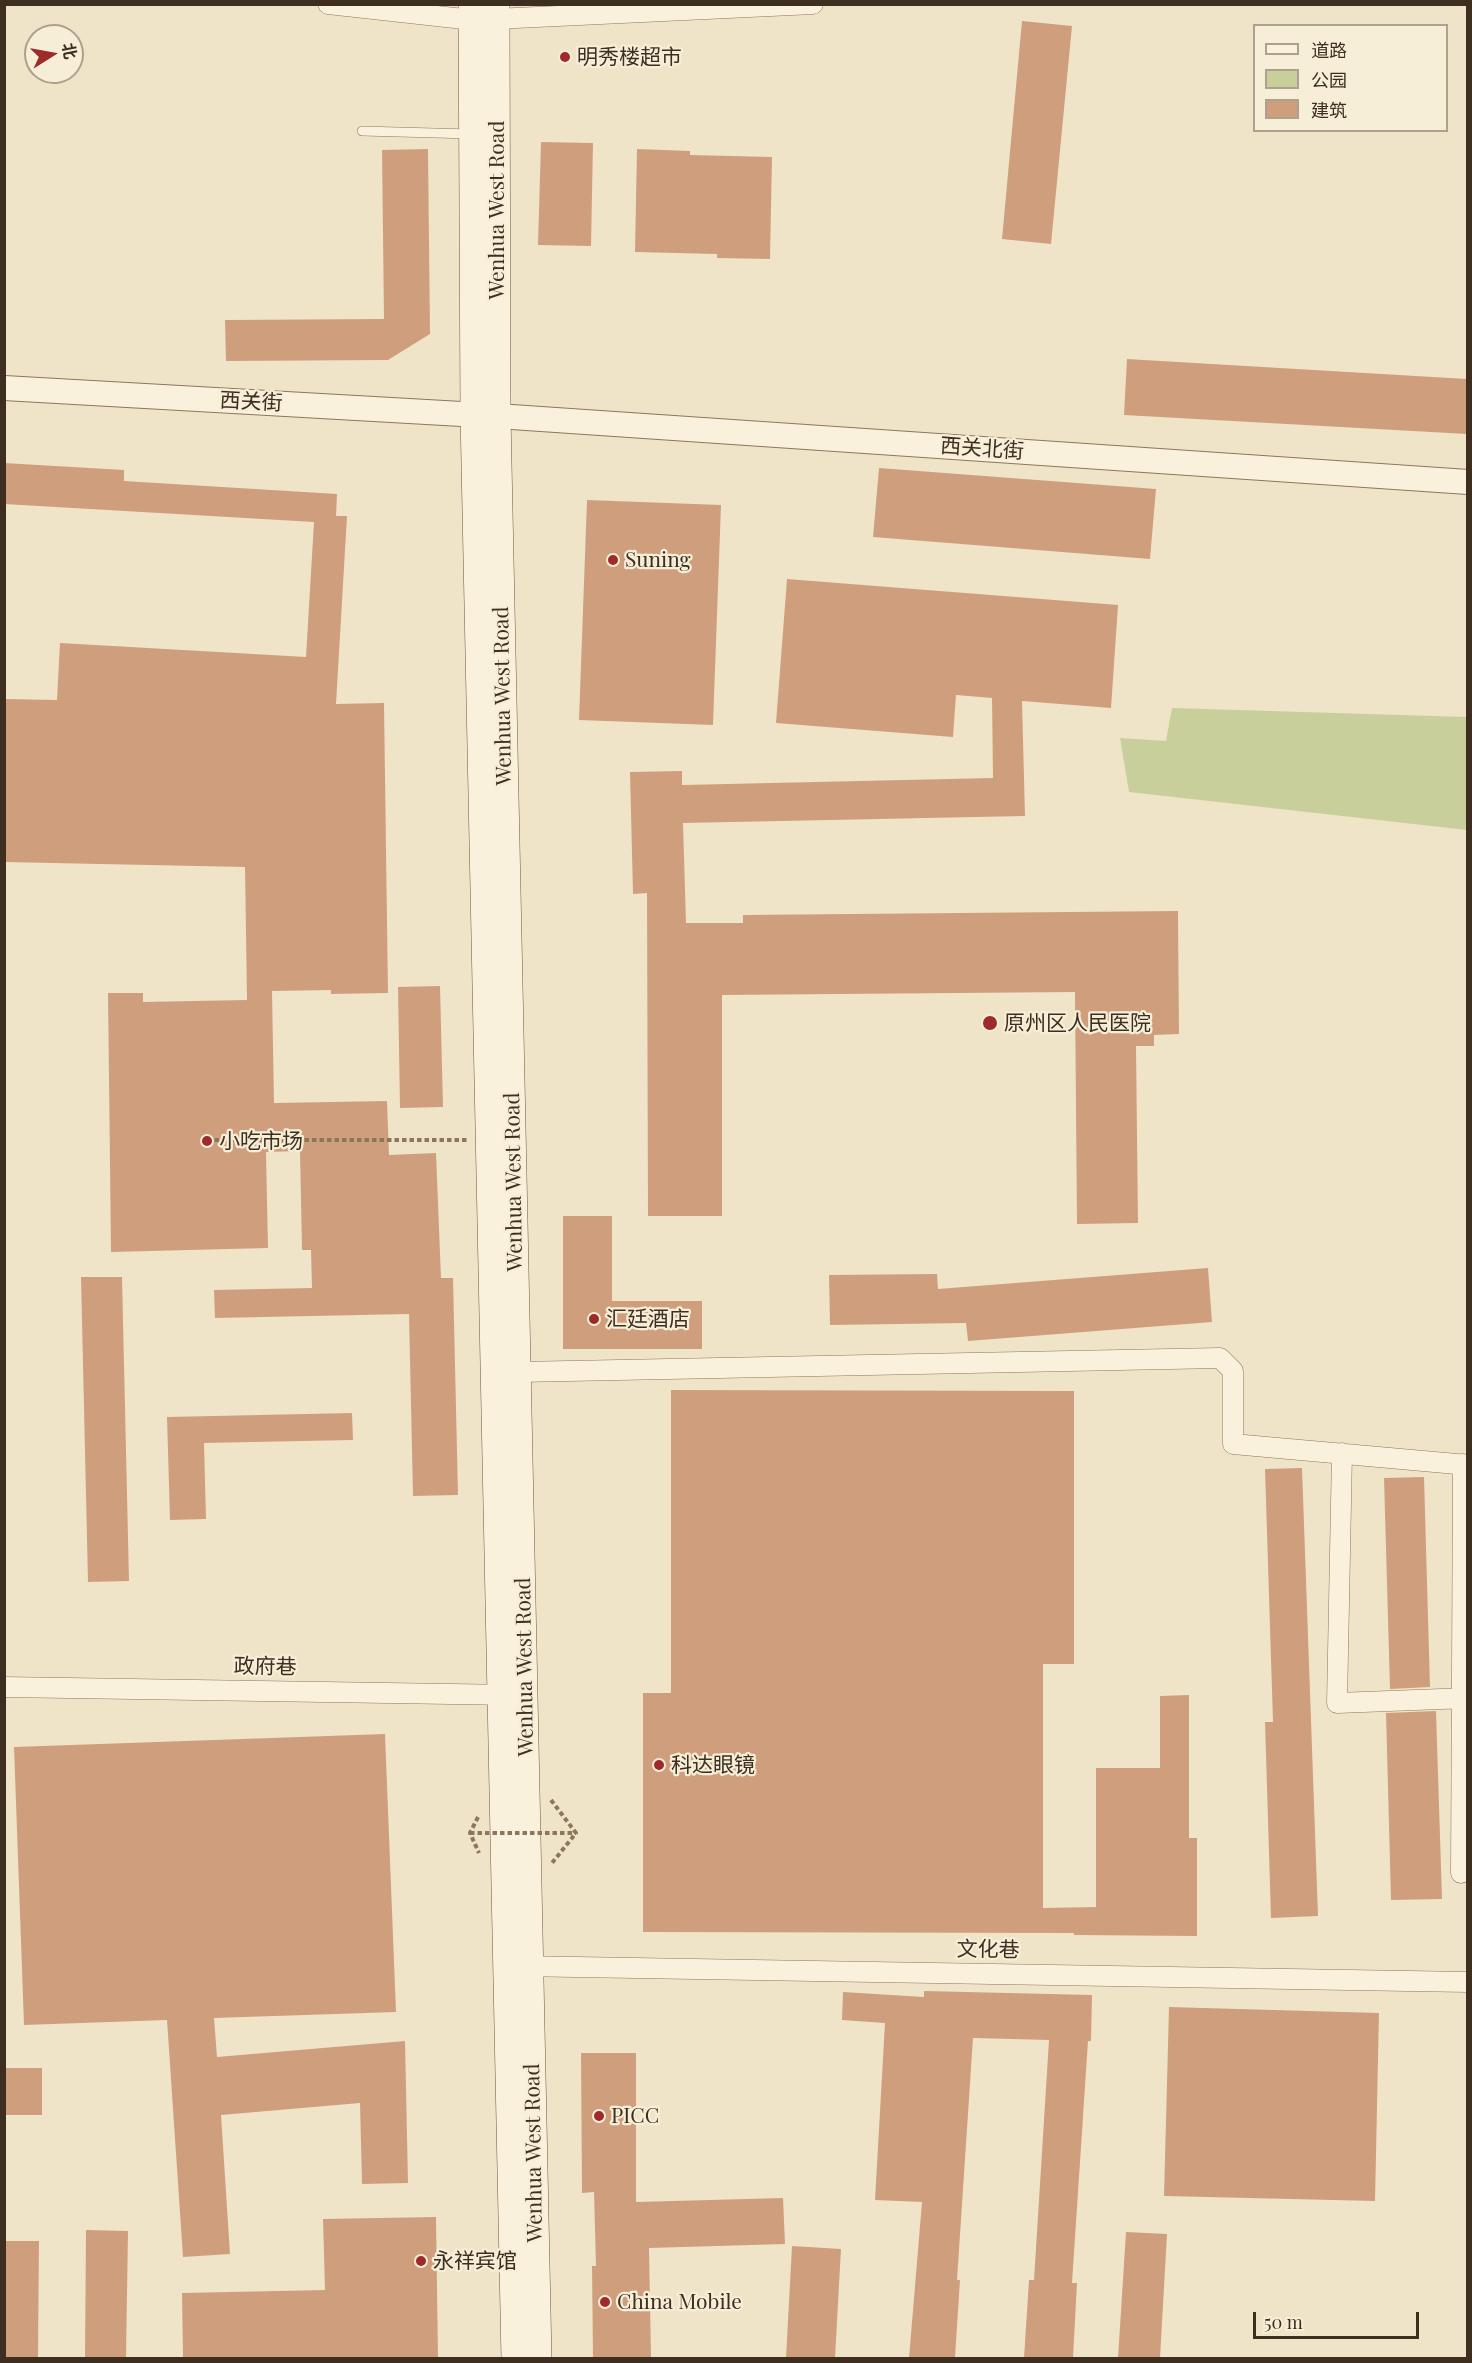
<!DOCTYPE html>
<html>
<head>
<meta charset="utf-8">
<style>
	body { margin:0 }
	#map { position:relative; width:1472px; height:2363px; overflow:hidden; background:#f0e4c8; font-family:"Playfair Display","Noto Sans SC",serif }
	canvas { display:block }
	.frame { position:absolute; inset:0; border:6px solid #3d2e20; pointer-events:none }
	.legend { position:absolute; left:1253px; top:24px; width:195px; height:108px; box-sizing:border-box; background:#f7eed8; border:2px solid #ada18e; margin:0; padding:8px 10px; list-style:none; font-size:18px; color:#3d2e20 }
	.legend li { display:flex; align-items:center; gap:12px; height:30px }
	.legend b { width:30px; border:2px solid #ada18e }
	.north { position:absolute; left:24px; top:24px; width:60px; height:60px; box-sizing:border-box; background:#f7eed8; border:2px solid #ada18e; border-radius:50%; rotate:79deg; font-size:16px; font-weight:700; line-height:24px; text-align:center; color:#3d2e20 }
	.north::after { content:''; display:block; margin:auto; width:21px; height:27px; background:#9e2a2b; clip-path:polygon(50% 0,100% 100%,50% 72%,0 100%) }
	.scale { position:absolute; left:1253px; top:2312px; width:166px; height:27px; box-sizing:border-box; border:3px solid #3d2e20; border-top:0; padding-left:8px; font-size:18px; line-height:21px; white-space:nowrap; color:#3d2e20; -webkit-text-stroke:4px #f7eed8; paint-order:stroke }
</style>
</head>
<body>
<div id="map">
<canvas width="1472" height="2363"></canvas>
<div class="frame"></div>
<ul class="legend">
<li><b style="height:8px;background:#faf1dc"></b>道路</li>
<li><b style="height:16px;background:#c9cf9b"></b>公园</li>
<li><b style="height:16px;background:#cf9f7d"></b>建筑</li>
</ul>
<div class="north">北</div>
<div class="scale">50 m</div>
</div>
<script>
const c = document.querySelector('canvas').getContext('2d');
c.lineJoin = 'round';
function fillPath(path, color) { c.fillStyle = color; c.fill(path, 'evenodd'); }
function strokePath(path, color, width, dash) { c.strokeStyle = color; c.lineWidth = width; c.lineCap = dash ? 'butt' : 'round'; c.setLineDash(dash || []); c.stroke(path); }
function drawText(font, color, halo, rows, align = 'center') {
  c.font = font + ' "Playfair Display","Noto Sans SC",serif'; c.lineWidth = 4.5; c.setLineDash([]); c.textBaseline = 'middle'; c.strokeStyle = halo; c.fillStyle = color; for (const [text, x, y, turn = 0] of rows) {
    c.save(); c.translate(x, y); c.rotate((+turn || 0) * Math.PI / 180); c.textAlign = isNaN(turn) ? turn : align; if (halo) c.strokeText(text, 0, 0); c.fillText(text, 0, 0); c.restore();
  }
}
fillPath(new Path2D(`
	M1172,708L1467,717V830L1129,792L1120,738L1166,741Z`), '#c9cf9b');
fillPath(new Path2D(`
	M1022,21L1072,26L1051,244L1002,239Z
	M541,142L593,143L591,246L538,245Z
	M428,149L430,334L388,360L226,361L225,320L384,319L382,150Z
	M637,149L690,151V155L772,157L770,259L717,258V254L635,252Z
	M1127,359L1467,379V434L1124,415Z
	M4,463L124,470V481L337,494L336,516H347L336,704L384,703L388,993L331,994V990L272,991L274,1103L387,1101L389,1155L436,1153L441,1278H453L458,1495L413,1496L409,1314L215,1318L214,1290L312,1288L311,1250H302L300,1151L266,1152L268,1248L111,1252L108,993H143V1002L247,1000L245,867L4,862V699L57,700L60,643L306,657L314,522L4,504Z
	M879,468L1156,489L1150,559L873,537Z
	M587,500L721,505L713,725L579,720Z
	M787,579L1118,605L1111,708L1022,701L1025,816L683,823L686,923H743V915L1178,911L1179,1034L1154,1035V1046H1136L1138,1223L1077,1224L1075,992L722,995V1216H648L647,893L633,894L630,772L682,771V785L993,778L992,698L956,695L953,737L776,723Z
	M440,986L443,1107L400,1108L398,987Z
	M563,1216H612V1301H702V1349H563Z
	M1208,1268L1212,1322L968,1341L966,1323L830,1325L829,1275L937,1274L938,1289Z
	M81,1277H122L129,1581L88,1582Z
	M671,1390L1074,1391V1664H1043V1908L1096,1907V1768H1160V1696L1189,1695V1838H1197V1936L1074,1935V1933L643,1932V1693H671Z
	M352,1413L353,1440L204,1443L206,1519L170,1520L167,1417Z
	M1302,1468L1318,1916L1271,1918L1265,1722H1273L1265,1469Z
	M1424,1477L1430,1687L1390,1689L1384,1478Z
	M1436,1711L1442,1899L1391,1900L1386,1713Z
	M385,1734L396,2012L214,2018L217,2057L405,2041L408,2183L362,2184L360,2103L221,2115L230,2254L183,2257L167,2020L24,2025L14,1747Z
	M924,1991L1092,1995L1091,2041H1088L1072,2283H1077L1073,2358H1024L1029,2280H1034L1049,2040L973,2038L957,2280H960L955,2358H909L922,2202L875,2200L885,2023L842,2020L843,1992L924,1997Z
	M1169,2007L1379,2013L1375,2201L1164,2196Z
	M581,2053H636V2202L783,2198L785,2244L649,2248L651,2358H593L592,2266H596L594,2192L582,2193Z
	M4,2068H42V2115H4Z
	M436,2217L438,2358H183L182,2293L325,2290L323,2219Z
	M86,2230L128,2231L126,2358H85Z
	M1126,2232L1167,2234L1160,2358H1118Z
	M4,2241H39L38,2358H4Z
	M792,2246L841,2249L835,2358H786Z`), '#cf9f7d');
const service = new Path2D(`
	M362,131L471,134`);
const minor = new Path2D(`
	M328,4L473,20L813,4
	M518,1372L1220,1358L1233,1371V1444L1468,1465
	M1342,1453L1337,1703L1468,1698
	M4,1687L515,1695
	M1461,1873L1463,1464
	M516,1966L1468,1982`);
const tertiary = new Path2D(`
	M4,388L497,416L1468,482`);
const secondary = new Path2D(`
	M472,4L474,415L515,2358
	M496,4L497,416L538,2358`);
strokePath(service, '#8d765c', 10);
strokePath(minor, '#8d765c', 21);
strokePath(tertiary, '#8d765c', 26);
strokePath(secondary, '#6f573f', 28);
strokePath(new Path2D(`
	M207,1140H468
	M551,1800L576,1833L552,1863
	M478,1817L470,1833L479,1853`), '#8d765c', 4, [4.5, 3]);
strokePath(service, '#faf1dc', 9);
strokePath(minor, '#faf1dc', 20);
strokePath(tertiary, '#faf1dc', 24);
strokePath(secondary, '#faf1dc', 27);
strokePath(new Path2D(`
	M470,1833H576`), '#8d765c', 4, [4.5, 3]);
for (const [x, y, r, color] of [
	[565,57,6,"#9e2a2b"],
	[613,560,6,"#9e2a2b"],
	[990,1023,8,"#9e2a2b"],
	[207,1141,6,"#9e2a2b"],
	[594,1319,6,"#9e2a2b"],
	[659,1765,6,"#9e2a2b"],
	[599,2116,6,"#9e2a2b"],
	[421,2261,6,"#9e2a2b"],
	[605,2302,6,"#9e2a2b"]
]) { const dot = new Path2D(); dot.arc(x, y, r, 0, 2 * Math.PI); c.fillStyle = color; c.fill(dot); strokePath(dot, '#f7eed8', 2); }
drawText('21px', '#3d2e20', '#f7eed8', [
	["明秀楼超市",577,57],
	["Suning",625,560],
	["原州区人民医院",1004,1023],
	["小吃市场",219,1141],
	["汇廷酒店",606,1319],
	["科达眼镜",671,1765],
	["PICC",611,2116],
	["永祥宾馆",433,2261],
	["China Mobile",617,2302]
], 'left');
drawText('21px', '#3d2e20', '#f7eed8', [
	["Wenhua West Road",497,210,-90],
	["西关街",251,402,3],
	["西关北街",982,449,4],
	["Wenhua West Road",503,696,-91],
	["Wenhua West Road",514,1182,-91],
	["政府巷",265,1667,1],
	["Wenhua West Road",525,1667,-91],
	["文化巷",988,1950,1],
	["Wenhua West Road",534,2153,-91]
]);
</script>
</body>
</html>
